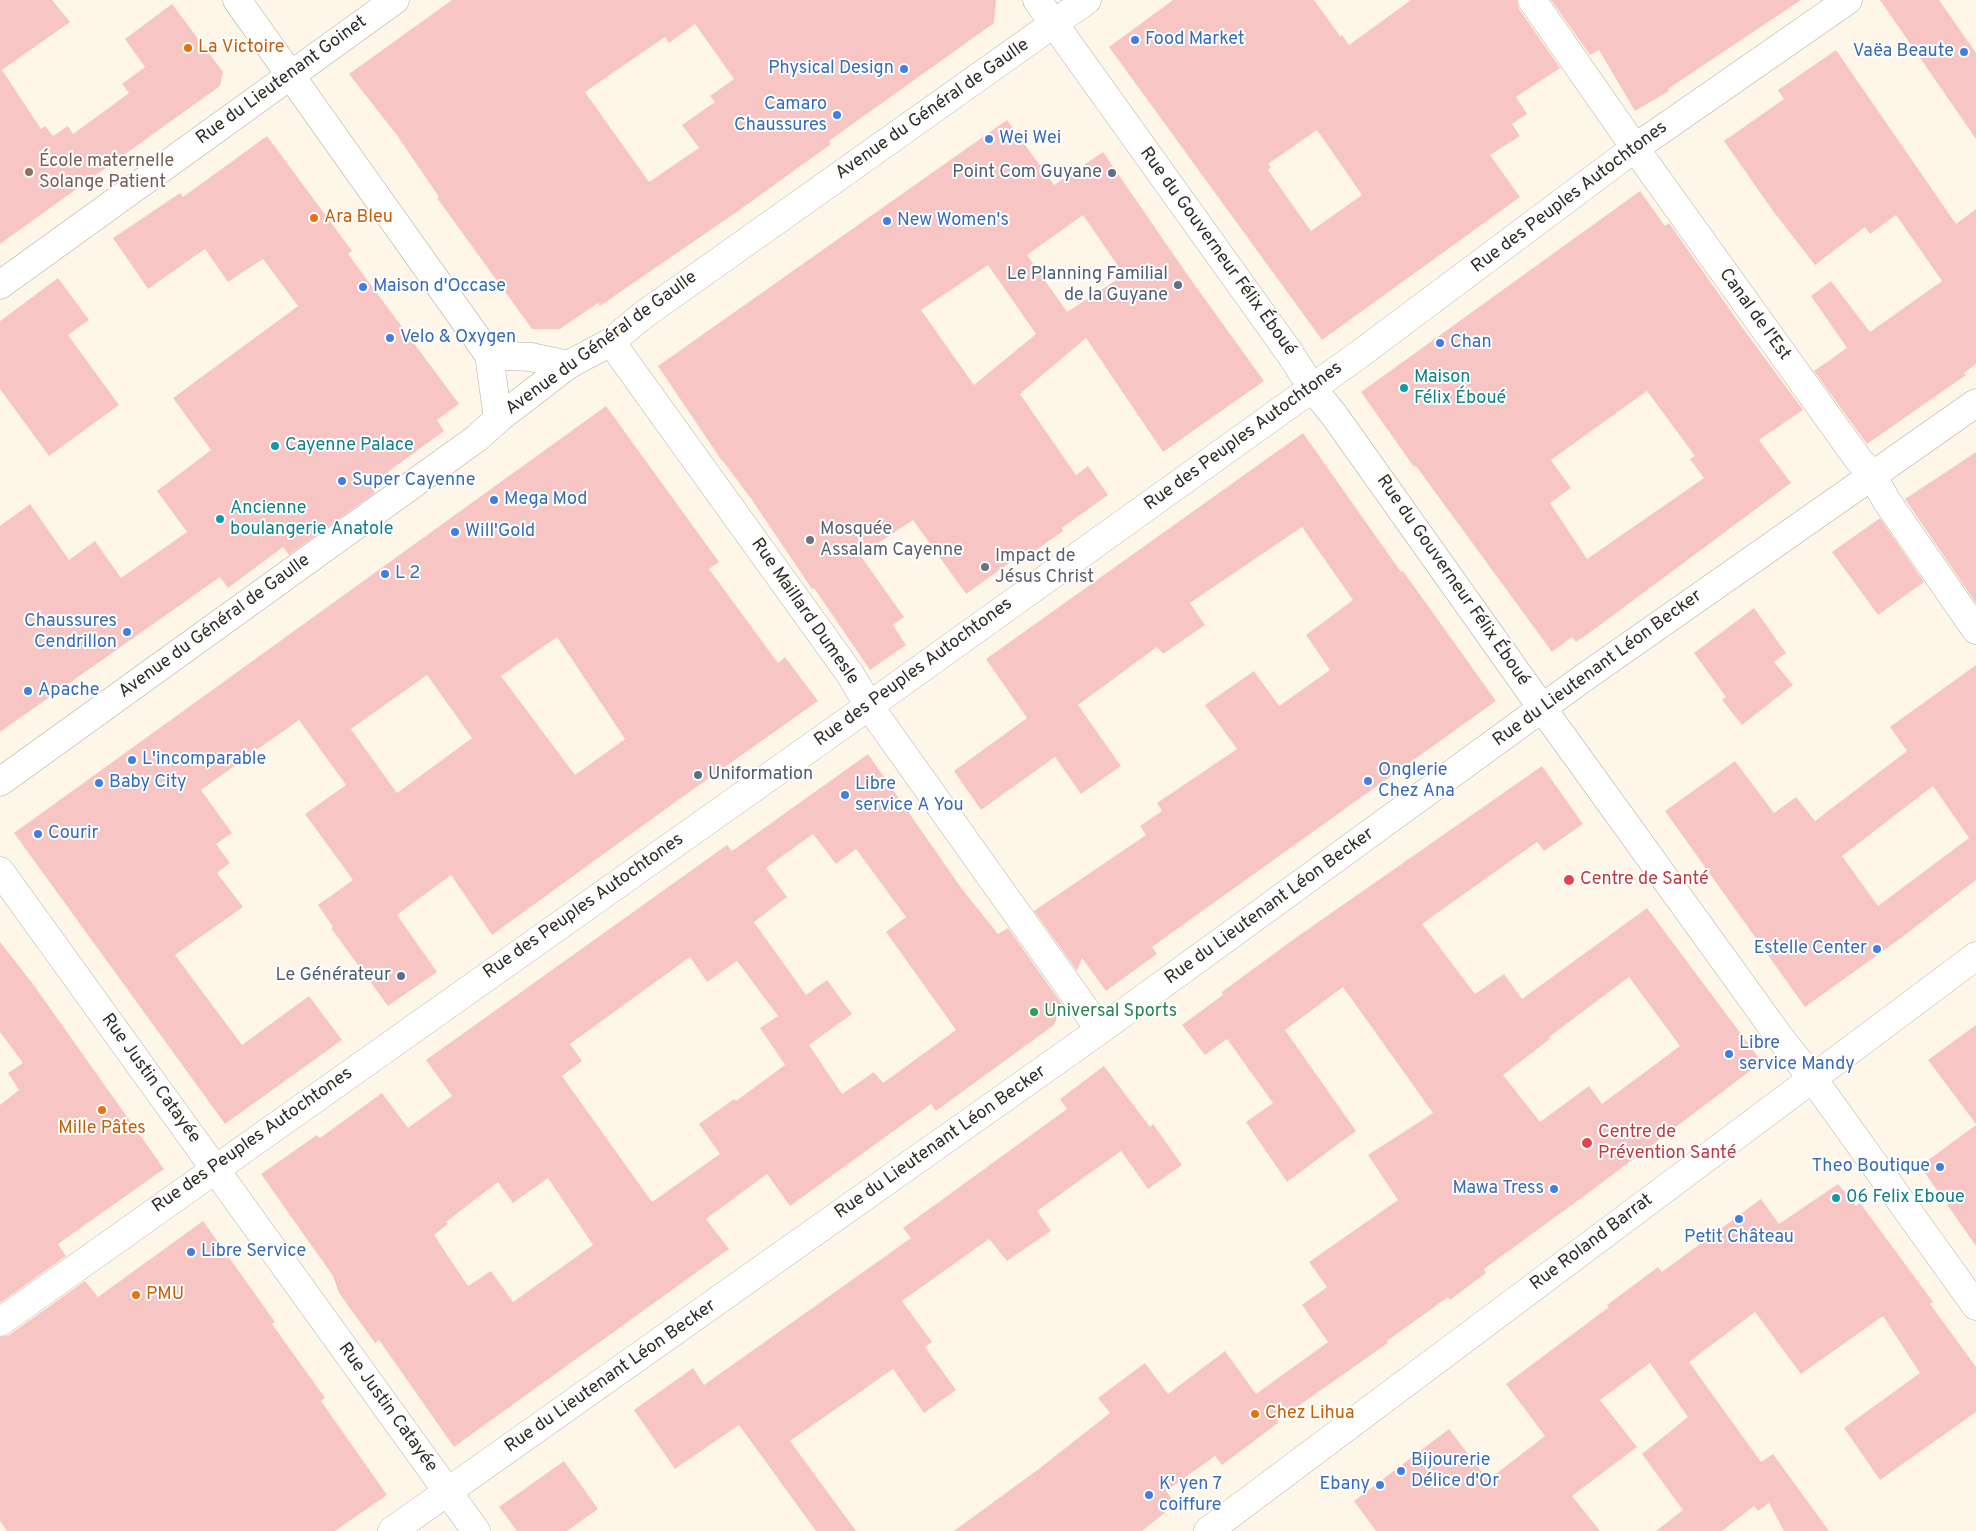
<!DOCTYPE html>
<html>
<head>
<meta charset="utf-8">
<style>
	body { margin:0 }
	canvas { display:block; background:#fef7e9 }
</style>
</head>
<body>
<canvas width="1976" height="1531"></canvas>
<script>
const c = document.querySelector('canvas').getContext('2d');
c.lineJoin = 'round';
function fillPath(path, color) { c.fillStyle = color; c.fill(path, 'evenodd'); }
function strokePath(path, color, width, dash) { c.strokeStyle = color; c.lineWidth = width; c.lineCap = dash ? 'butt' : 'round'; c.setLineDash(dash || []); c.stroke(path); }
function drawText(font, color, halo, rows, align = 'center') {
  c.font = font + ' Overpass,sans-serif'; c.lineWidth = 4; c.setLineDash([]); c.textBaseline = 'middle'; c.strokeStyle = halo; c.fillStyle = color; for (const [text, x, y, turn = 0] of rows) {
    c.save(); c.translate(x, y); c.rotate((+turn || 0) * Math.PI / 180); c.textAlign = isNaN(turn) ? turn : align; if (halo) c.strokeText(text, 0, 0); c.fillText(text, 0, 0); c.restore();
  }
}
fillPath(new Path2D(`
	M0,0H52L70,22L2,70L41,129L45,126L53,136L68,126L73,134L129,93L122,84L145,67L125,39L172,4L223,72L220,86L0,244Z
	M452,0H996L994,23L829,141L831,144L741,209L600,306L598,303L560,329H532L437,198L439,197L396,134L349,74ZM695,24L734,79L710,96L715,102L682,125L699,148L649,182L585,92L665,37L669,43Z
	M1173,0H1314L1340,36L1342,35L1349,45L1411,0H1517L1519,9L1560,68L1516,97L1527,114L1512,124L1520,136L1490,155L1520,197L1322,340L1109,47ZM1317,130L1362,195L1311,231L1268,170L1271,167L1268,164Z
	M1551,0H1801L1668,89L1669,91L1635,111L1599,50L1590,55Z
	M1880,0H1939L1976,53V139Z
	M1836,50L1956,224L1976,209V364L1964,373L1966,375L1867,444L1814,371L1847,348L1811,296L1831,281L1870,332L1942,281L1896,215L1870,234L1865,227L1815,265L1773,211L1724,141L1784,99L1778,90Z
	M1007,120L1054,185L1103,152L1189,277L1264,381L1163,452L1086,338L1020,394L1076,475L1088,466L1108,495L1062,528L1063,531L1025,558L1022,554L966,594L913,520L860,555L904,617L893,625L906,645L870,670L814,588L812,589L752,500L723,461H722L658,366ZM1083,215L1124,275L1067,312L1027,255ZM988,265L1036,334L974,385L921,310Z
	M267,136L352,251L348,254L459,404L437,420L444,431L370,485L375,493L289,555L283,547L228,588L220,577L0,732V526L30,504L69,560L95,541L121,578L187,532L157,491L211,450L173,398L298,306L263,259L228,282L205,249L148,289L113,238L180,193L183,197Z
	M1640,191L1665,226L1669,223L1742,327L1803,410L1759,440L1791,483L1592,631L1576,642L1572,637L1552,652L1416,466L1414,467L1361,392ZM1647,391L1695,456L1690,459L1704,478L1587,559L1550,503L1571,488L1551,460Z
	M58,278L89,320L68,335L119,405L49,456L0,389V321Z
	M606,406L719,562L709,569L778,663L785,657L818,701L674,803L492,935L451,875L397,915L437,972L388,1006L331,928L333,927L318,905L353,880L305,814L346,785L299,720L258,749L201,790L232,833L216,844L230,863L217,873L243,907L175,955L242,1045L309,996L342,1040L225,1124L14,833ZM557,637L625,739L575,775L501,676ZM427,675L472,738L397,793L351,729Z
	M1303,433L1401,572L1403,571L1496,701L1152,947L1157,954L1106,991L1082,958L1077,971L1034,911L1146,835L1140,826L1162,811L1157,803L1237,749L1205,705L1254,671L1279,706L1330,670L1306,635L1353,600L1302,527L1190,603L1205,625L1163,654L1157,647L1078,705L1121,766L1081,794L1055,757L981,810L954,771L1027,718L986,659Z
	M1976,452V603L1905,499Z
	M1880,518L1924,582L1878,615L1832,552Z
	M1754,608L1786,653L1774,662L1793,685L1742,725L1722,700L1726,697L1694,653Z
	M1976,665V880L1901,938L1805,1007L1665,811L1735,761L1774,813L1796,797L1815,821L1907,751L1890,727ZM1933,786L1969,838L1878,906L1842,856Z
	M868,754L962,889L998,934L1008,928L1062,1004L1054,1025L936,1111L931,1104L790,1206L767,1174L706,1219L729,1249L454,1447L379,1340L375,1343L339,1293L333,1276L261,1174L317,1135L320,1138L382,1093L408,1128L452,1096L426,1060L727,845L732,851ZM813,834L836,864L856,849L906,917L886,932L956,1030L883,1083L874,1072L842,1094L809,1045L852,1014L827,980L806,995L754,922L787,897L766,868ZM690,957L707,982L737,961L778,1016L760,1028L785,1065L736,1101L734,1099L699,1124L720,1154L652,1202L562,1076L582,1061L570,1044ZM548,1178L593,1245L513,1302L491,1271L468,1286L434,1235L448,1224L446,1222L498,1182L513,1203Z
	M1542,766L1583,824L1544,851L1537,842L1422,924L1475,994L1504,974L1522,999L1647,908L1762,1062L1591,1191L1484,1269L1486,1273L1450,1300L1448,1297L1387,1341L1388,1343L1277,1421L1278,1423L1222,1465L1215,1456L1166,1491L1176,1504L1142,1531H954L1040,1468L1110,1413L1098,1398L1145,1363L1168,1394L1225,1351L1256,1394L1328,1342L1302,1305L1327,1287L1309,1262L1398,1200L1368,1155L1433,1113L1343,987L1285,1030L1356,1131L1287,1182L1246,1122L1273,1103L1227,1039L1205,1055L1182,1025L1223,995L1222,992L1294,939ZM1629,977L1680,1046L1602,1104L1589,1086L1540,1122L1503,1075L1550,1039L1549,1037Z
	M0,942L33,984L164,1169L58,1244L66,1256L0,1303V1105L19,1090L8,1073L23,1063L0,1032Z
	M1976,1025V1124L1928,1060Z
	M1104,1066L1150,1127L1153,1124L1182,1165L1148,1189L1121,1151L1037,1211L1051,1231L1007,1261L989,1239L902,1301L932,1342L925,1347L956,1390L924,1413L893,1369L790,1441L856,1531H816L739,1425L675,1469L634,1410L693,1368L704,1385L911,1238L903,1228L1067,1109L1060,1099Z
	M1976,1125V1246L1920,1166Z
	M1838,1184L1856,1206L1860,1203L1933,1302L1930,1304L1976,1367V1412L1880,1480L1844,1428L1920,1373L1883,1316L1801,1374L1755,1312L1689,1362L1761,1462L1773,1454L1829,1531H1784L1769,1503L1758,1511L1754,1506L1722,1531H1656L1683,1510L1642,1454L1688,1417L1650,1363L1600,1400L1637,1447L1572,1496L1600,1531H1376L1354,1501L1449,1429L1488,1480L1545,1436L1506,1384L1609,1307L1607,1305L1658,1267L1662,1272L1761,1199L1779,1224Z
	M203,1221L275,1322L272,1324L325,1398L321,1401L387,1495L335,1531H7L0,1521V1337L9,1335L85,1281L98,1297Z
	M564,1461L598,1509L567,1531H517L499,1507Z`), '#f7c6c4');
const street = new Path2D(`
	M237,0L489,355L498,419
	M1037,0L1289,352L1312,388L1334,415L1542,708L1781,1039L1813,1079L1976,1306
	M1532,0L1647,165L1858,459L1873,476L1886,500L1976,630
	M0,285L395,0
	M611,342L850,674L869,706L1100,1030
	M489,355L531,357L568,365
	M0,871L476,1531
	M0,1322L869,706L1357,356L1635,148L1848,0
	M392,1531L1100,1030L1582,679L1976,403
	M1208,1531L1976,956`);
const secondary = new Path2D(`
	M0,782L477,438L498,419L568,365L611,342L642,316L1087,0`);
strokePath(street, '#b5afa2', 29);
strokePath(secondary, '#b5afa2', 29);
strokePath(street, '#fff', 28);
strokePath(secondary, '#fff', 28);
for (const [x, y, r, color] of [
	[1135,40,5,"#3f7fe0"],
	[188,48,5,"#e8710a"],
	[1964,52,5,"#3f7fe0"],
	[904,69,5,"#3f7fe0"],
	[837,115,5,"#3f7fe0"],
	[989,139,5,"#3f7fe0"],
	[29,172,5,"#8d6e63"],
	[1112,173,5,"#5c6f8a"],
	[314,218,5,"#e8710a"],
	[887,221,5,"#3f7fe0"],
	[1178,285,5,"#5c6f8a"],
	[363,287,5,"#3f7fe0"],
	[390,338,5,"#3f7fe0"],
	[1440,343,5,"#3f7fe0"],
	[1404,388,5,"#0f9aa8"],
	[275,446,5,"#0f9aa8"],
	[342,481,5,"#3f7fe0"],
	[494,500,5,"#3f7fe0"],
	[220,519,5,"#0f9aa8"],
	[455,532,5,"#3f7fe0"],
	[810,540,5,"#6b7280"],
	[985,567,5,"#6b7280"],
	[385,574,5,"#3f7fe0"],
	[127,632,5,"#3f7fe0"],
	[28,691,5,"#3f7fe0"],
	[132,760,5,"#3f7fe0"],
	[698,775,5,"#5c6f8a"],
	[1368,781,5,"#3f7fe0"],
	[99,783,5,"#3f7fe0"],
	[845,795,5,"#3f7fe0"],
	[38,834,5,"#3f7fe0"],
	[1569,880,6,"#e0444e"],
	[1877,949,5,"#3f7fe0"],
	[401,976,5,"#5c6f8a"],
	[1034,1012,5,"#2e9e5b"],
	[1729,1054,5,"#3f7fe0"],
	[102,1110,5,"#e8710a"],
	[1587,1143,6,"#e0444e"],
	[1940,1167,5,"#3f7fe0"],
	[1554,1189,5,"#3f7fe0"],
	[1836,1198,5,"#0f9aa8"],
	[1739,1219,5,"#3f7fe0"],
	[191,1252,5,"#3f7fe0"],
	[136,1295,5,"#e8710a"],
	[1255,1414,5,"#e8710a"],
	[1401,1471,5,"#3f7fe0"],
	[1380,1485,5,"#3f7fe0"],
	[1149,1495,5,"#3f7fe0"]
]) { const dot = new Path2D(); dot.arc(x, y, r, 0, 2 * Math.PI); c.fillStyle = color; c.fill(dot); strokePath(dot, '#fff', 2); }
drawText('18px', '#366cbe', '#fff', [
	["Food Market",1145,40],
	["Vaëa Beaute",1954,52,"right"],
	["Physical Design",894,69,"right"],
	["Camaro",827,105,"right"],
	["Chaussures",827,126,"right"],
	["Wei Wei",999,139],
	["New Women's",897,221],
	["Maison d'Occase",373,287],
	["Velo & Oxygen",400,338],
	["Chan",1450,343],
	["Super Cayenne",352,481],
	["Mega Mod",504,500],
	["Will'Gold",465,532],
	["L 2",395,574],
	["Chaussures",117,622,"right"],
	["Cendrillon",117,643,"right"],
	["Apache",38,691],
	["L'incomparable",142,760],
	["Onglerie",1378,771],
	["Chez Ana",1378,792],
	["Baby City",109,783],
	["Libre",855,785],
	["service A You",855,806],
	["Courir",48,834],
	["Estelle Center",1867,949,"right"],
	["Libre",1739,1044],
	["service Mandy",1739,1065],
	["Theo Boutique",1930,1167,"right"],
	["Mawa Tress",1544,1189,"right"],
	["Petit Château",1739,1238,"center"],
	["Libre Service",201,1252],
	["Bijourerie",1411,1461],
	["Délice d'Or",1411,1482],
	["K' yen 7",1159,1485],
	["coiffure",1159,1506],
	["Ebany",1370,1485,"right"]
], 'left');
drawText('18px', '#c56008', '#fff', [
	["La Victoire",198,48],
	["Ara Bleu",324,218],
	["Mille Pâtes",102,1129,"center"],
	["PMU",146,1295],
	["Chez Lihua",1265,1414]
], 'left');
drawText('18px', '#302d28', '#fff', [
	["Rue du Lieutenant Goinet",282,81,-36],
	["Avenue du Général de Gaulle",933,110,-35],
	["Rue des Peuples Autochtones",1570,198,-37],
	["Rue du Gouverneur Félix Éboué",1217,252,54],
	["Canal de l'Est",1754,315,54],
	["Avenue du Général de Gaulle",602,344,-36],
	["Rue des Peuples Autochtones",1244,437,-36],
	["Rue du Gouverneur Félix Éboué",1452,581,55],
	["Rue Maillard Dumesle",804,612,55],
	["Avenue du Général de Gaulle",215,627,-36],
	["Rue du Lieutenant Léon Becker",1598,669,-36],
	["Rue des Peuples Autochtones",914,673,-36],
	["Rue des Peuples Autochtones",584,907,-35],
	["Rue du Lieutenant Léon Becker",1270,907,-36],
	["Rue Justin Catayée",150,1079,54],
	["Rue des Peuples Autochtones",253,1141,-35],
	["Rue du Lieutenant Léon Becker",941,1143,-35],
	["Rue Roland Barrat",1592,1243,-37],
	["Rue du Lieutenant Léon Becker",611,1377,-35],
	["Rue Justin Catayée",387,1408,54]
]);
drawText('18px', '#785e54', '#fff', [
	["École maternelle",39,162],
	["Solange Patient",39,183]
], 'left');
drawText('18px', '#4e5e75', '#fff', [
	["Point Com Guyane",1102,173],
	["Le Planning Familial",1168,275],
	["de la Guyane",1168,296],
	["Uniformation",708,775,"left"],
	["Le Générateur",391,976]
], 'right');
drawText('18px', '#0d838f', '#fff', [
	["Maison",1414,378],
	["Félix Éboué",1414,399],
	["Cayenne Palace",285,446],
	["Ancienne",230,509],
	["boulangerie Anatole",230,530],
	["06 Felix Eboue",1846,1198]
], 'left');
drawText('18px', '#5b616d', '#fff', [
	["Mosquée",820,530],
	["Assalam Cayenne",820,551],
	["Impact de",995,557],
	["Jésus Christ",995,578]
], 'left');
drawText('18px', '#be3a42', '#fff', [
	["Centre de Santé",1580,880],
	["Centre de",1598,1133],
	["Prévention Santé",1598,1154]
], 'left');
drawText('18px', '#27864d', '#fff', [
	["Universal Sports",1044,1012]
], 'left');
</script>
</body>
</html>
